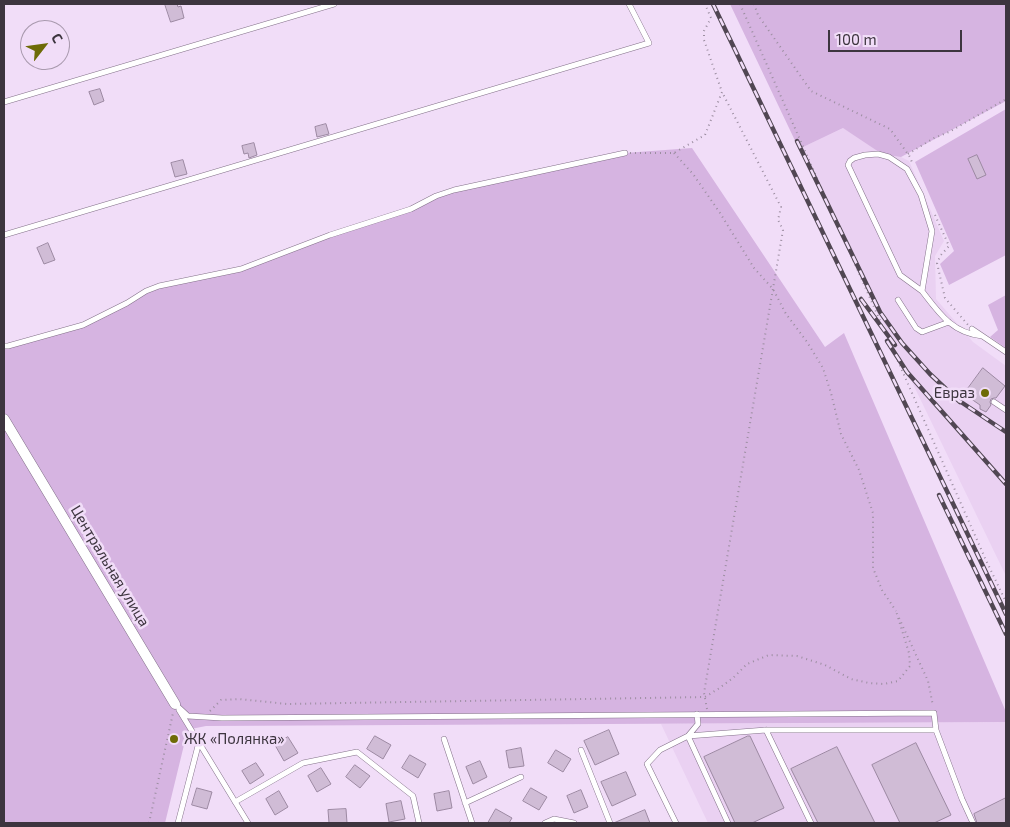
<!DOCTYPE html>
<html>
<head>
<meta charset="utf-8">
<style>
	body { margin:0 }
	#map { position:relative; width:1010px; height:827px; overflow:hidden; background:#f1ddf8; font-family:"Exo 2",sans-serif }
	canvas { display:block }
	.frame { position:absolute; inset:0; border:5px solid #3d353f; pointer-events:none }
	.north { position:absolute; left:20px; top:20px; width:50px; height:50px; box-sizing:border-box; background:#f1ddf8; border:1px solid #a99aae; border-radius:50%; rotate:60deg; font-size:14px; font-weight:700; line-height:20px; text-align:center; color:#3d353f }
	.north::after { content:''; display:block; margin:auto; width:18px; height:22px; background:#6e6b07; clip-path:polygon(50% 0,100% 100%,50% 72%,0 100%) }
	.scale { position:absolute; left:828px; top:30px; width:134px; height:22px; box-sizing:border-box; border:2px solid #3d353f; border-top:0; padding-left:6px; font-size:15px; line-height:18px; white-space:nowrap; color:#3d353f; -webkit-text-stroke:4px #f1ddf8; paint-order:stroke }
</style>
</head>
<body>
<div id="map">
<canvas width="1010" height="827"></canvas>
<div class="frame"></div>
<div class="north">С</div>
<div class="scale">100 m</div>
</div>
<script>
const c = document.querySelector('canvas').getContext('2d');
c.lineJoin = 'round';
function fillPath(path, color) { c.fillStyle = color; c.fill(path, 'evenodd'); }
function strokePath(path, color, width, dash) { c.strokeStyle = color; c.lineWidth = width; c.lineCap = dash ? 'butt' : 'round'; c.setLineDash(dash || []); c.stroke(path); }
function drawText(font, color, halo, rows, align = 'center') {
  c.font = font + ' "Exo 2",sans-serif'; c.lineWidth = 5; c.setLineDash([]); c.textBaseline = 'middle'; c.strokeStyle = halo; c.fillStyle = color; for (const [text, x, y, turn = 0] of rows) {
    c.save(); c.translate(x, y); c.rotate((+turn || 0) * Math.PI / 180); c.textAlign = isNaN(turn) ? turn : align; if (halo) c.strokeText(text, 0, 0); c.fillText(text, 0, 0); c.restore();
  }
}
fillPath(new Path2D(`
	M843,128L909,161L944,241L935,256L936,299L973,342L1006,366V576L799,149Z
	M1006,722V823H708L661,724Z`), '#ead1f2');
fillPath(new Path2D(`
	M730,4H1006V101L901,157L882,154L843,128L799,149Z
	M1006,109V255L949,285L940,264L954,251L915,162Z
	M692,148L825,347L844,333L1006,712V722L206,726L191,729L184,745L165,823H4V346L83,325L146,291L241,269L330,235L411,209L436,196L625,153Z
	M1006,295V348L990,337L998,330L988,305Z`), '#d6b4e1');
const building = new Path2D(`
	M165,4H177L178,7L181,6L184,18L171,22Z
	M100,89L104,101L94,105L89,92Z
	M326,124L329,134L317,137L315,127Z
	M254,143L257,155L249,158L248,153L244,154L242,146Z
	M977,155L986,175L977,179L968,159Z
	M183,160L187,174L175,177L171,163Z
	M48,243L55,260L44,264L37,248Z
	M983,368L1005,386L996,398H994L991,399L990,402L991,405L986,412L980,409V405L964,394Z
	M609,730L619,754L595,765L584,741Z
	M375,736L391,745L383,759L367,749Z
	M748,736H750L784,808L752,823H735L704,757Z
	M288,737L298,753L284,761L275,745Z
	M916,743L951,815L934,823H900L872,765Z
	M837,747L875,823H818L791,769Z
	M521,748L524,766L509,768L506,751Z
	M556,750L571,759L563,772L548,763Z
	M410,755L426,764L418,778L402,768Z
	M480,761L487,777L473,784L466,767Z
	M256,763L264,775L250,784L242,771Z
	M355,765L370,776L360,788L346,777Z
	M321,768L331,784L317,792L308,776Z
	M626,772L636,795L612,806L601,782Z
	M197,788L212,792L207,809L192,805Z
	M531,788L547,797L539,810L523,801Z
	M581,790L588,807L574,813L567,796Z
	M279,791L288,807L275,815L266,799Z
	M449,791L452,808L437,811L434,794Z
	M1006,798V823H977L974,814Z
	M401,801L405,819L389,822L386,804Z
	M346,809L347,823H329L328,810Z
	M496,809L512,818L509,823H488Z
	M645,810L650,823H614Z`);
fillPath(building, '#d0bcd6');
strokePath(building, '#9c89a2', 1);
const service = new Path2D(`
	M4,102L334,4
	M4,235L649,43L629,4
	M922,291L900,275L848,165L850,161L854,158L865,155L878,154L889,157L907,169L921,195L932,231L922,291C939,313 952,333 982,336
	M898,300L916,328L922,332L949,322
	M972,329L1006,352
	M4,346H8L83,325L127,303L146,291L159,286L241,269L330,235L411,209L436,196L454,190L625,153
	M994,402L1006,410
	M175,704L188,716L222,718L934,713L936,730L962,799L973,823
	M179,710L248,823
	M766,730L811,823
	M444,739L472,823
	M581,750L610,823
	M235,802L303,763L357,752L413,796L419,823
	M465,803L521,777
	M178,823L199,742
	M545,823L554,819L574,823
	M676,823L647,764L660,750L688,736L698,724L697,714
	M728,823L688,736L766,730H936`);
const minor = new Path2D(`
	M4,419L175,704`);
strokePath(service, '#837189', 6);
strokePath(minor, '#837189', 11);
strokePath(new Path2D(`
	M740,4L985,558L1006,602
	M754,4L758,15L811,91L890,129L910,157L913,165
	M630,153H674L705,135L722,92L704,40V31L711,18L705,4
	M674,153L693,174L720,213L754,268L773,289L786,314L807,342L823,368L831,393L841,434L859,470L873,513V568L882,590L896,611
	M908,154L934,138L949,132L1006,99
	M935,215L949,246L941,255L937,263L945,298L968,325
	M899,618L928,681L933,706
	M707,709L704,693L783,230L778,220L781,207L722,92
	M210,711L221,700L239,699L287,704L705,697L718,689L733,678L747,664L769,655L797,656L825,665L851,679L869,683L884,684L898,681L910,666L909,653L896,611
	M149,823L173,713`), '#9c8ea1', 2, [1, 4]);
strokePath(service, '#fff', 5);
strokePath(minor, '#fff', 10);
const rail = new Path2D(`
	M713,4L1006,614
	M797,141L880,312L902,343L930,374L960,402
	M861,299L895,345
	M887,341L907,372L1006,484
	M955,398L1006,432
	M939,495L1006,634`);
strokePath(rail, '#514753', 4.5);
strokePath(rail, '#f1ddf8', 2.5, [8]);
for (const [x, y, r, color] of [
	[985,393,5,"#6e6b07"],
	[174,739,5,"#6e6b07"]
]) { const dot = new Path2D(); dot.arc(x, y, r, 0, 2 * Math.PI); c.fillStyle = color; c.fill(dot); strokePath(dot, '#f1ddf8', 2); }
drawText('15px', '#3d353f', '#f1ddf8', [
	["Евраз",975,393],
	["ЖК «Полянка»",184,739,"left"]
], 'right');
drawText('15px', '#3d353f', '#f1ddf8', [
	["Центральная улица",110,566,59]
]);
</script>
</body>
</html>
